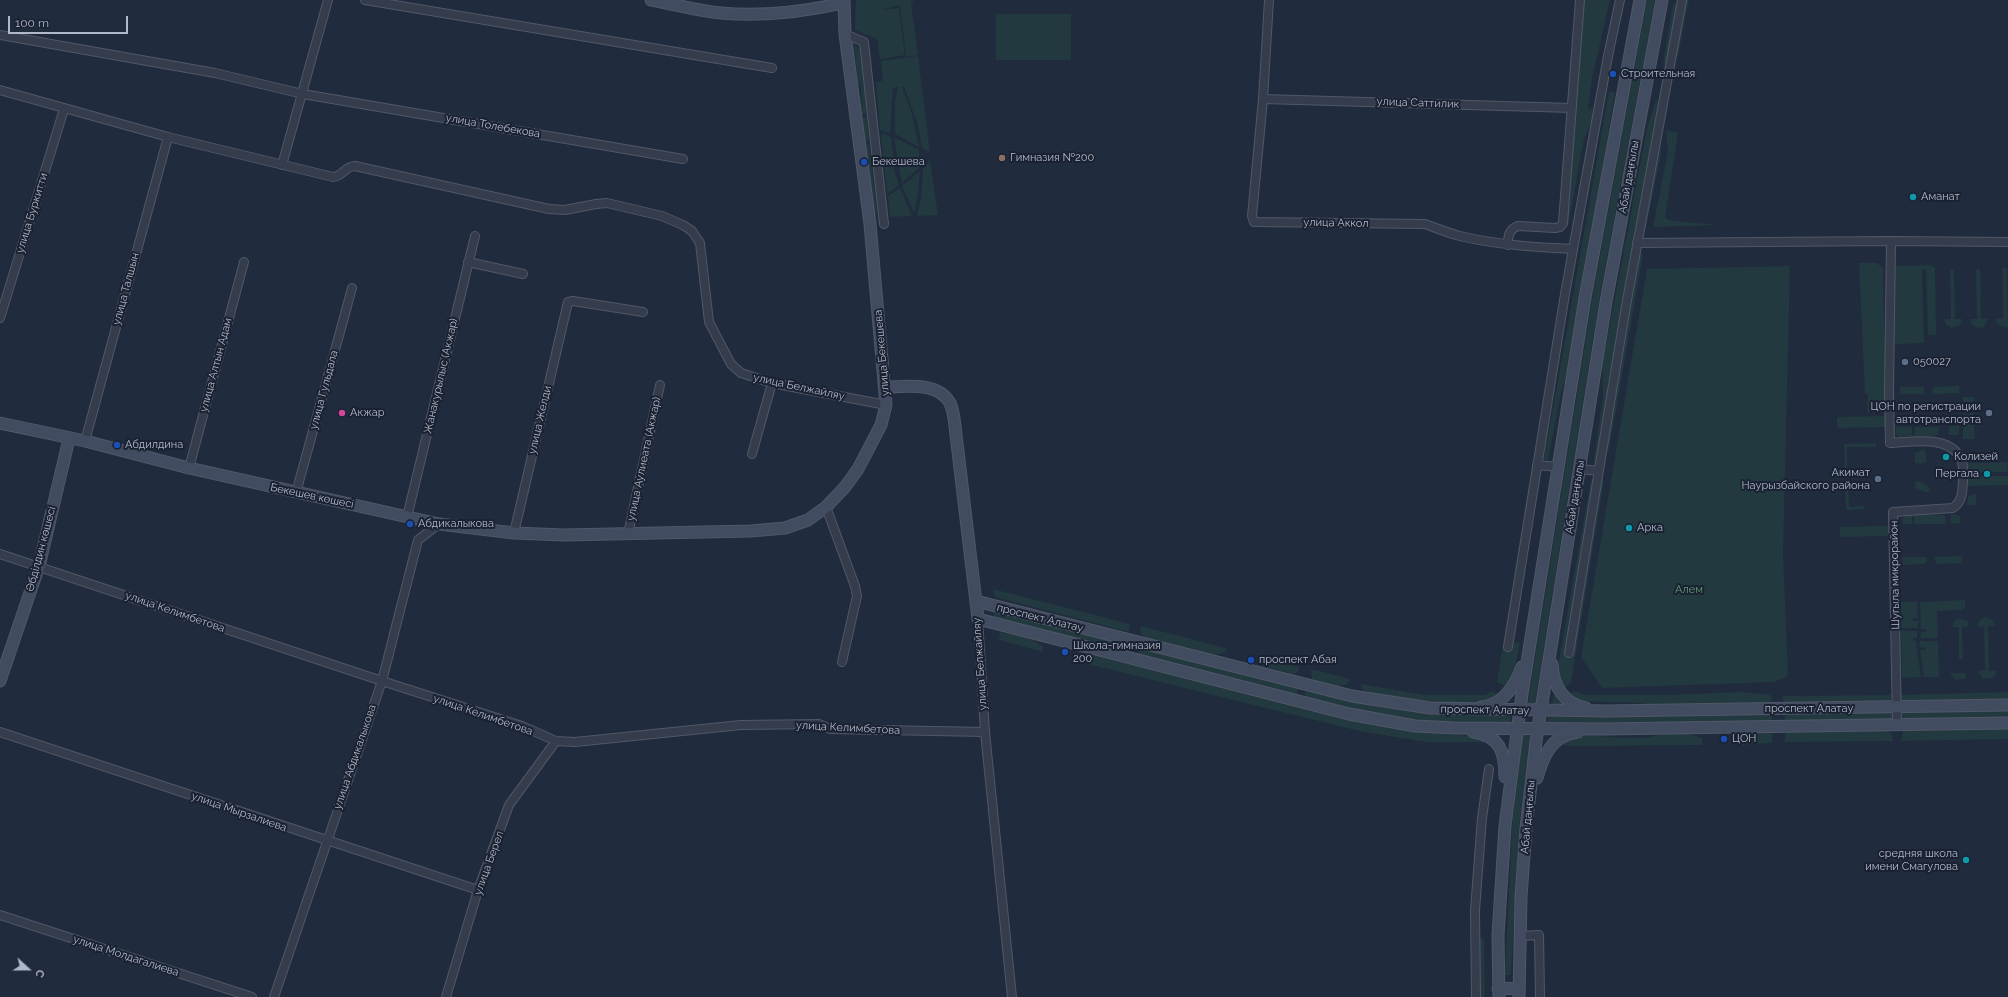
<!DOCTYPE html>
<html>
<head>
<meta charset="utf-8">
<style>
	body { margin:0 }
	#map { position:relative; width:2008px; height:997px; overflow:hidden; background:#202b3e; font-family:Raleway,sans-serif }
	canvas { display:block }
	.north { position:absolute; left:8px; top:949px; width:40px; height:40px; -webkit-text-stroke:3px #1a2232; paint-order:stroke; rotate:111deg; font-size:11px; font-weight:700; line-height:16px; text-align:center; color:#b0b8c9 }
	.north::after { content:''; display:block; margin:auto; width:14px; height:18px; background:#b0b8c9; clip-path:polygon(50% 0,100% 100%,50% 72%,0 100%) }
	.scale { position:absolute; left:8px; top:16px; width:120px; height:18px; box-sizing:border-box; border:2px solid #b0b8c9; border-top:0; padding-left:5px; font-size:12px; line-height:14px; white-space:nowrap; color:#b0b8c9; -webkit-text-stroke:3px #1a2232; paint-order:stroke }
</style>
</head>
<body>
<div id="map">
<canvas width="2008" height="997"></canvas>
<div class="north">С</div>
<div class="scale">100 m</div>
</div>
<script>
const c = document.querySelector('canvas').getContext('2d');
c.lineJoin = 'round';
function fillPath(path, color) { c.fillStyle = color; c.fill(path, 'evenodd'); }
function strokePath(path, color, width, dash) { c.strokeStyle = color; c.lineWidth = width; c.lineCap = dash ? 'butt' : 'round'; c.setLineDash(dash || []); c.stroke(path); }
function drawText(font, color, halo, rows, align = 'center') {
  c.font = font + ' Raleway,sans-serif'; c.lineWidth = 4; c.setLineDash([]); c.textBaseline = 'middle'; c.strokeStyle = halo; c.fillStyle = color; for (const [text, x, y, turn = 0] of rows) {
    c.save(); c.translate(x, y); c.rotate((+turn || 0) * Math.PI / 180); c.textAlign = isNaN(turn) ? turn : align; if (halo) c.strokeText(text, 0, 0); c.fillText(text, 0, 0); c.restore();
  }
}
fillPath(new Path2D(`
	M856,0H913V2L911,3L918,55L906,57L900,5L881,10L899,8L905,55L880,59L877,39L855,30Z
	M1585,0H1610L1592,79L1588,108L1593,109L1592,121L1584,139L1568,227L1565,228Z
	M1647,0H1655L1599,301L1535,703L1533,706H1530L1528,702L1592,300Z
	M1685,0H1689L1678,56L1674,63Z
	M1673,4H1676L1678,9L1668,64L1663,63Z
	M996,14H1071V60H996Z
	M854,44L860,49L867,114L862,115C861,104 862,94 860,83H858Z
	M918,56L930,153L922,148L918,125L904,87H902L911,111L919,147L895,134V100L898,87L893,88L890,133L880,130L876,82L881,81L883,85L881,61Z
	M1609,91L1615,92L1572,360L1561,393L1548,460L1544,459Z
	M1656,100L1660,102L1597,464H1593L1603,398L1602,366L1647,128Z
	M862,117H867L869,141L864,142Z
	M1666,130L1678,133L1665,218L1673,221L1719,225L1653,227L1668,151Z
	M883,133L891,137L895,172L899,185L887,194L881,139V135Z
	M894,137L919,150L920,167L902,183Z
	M1660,138L1661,155L1645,231L1642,225Z
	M869,143L877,213L873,218L865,144Z
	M930,160L938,215L917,216L921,197L923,168Z
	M920,171L918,194L914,213L902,186Z
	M900,188L912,216L890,217L888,196Z
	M1640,254H1643L1609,451H1605L1637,258Z
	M1859,263H1877L1883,268L1886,412H1867L1868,394H1865Z
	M1931,265L1935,268L1936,335H1928L1926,269L1922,270L1924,343L1895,344L1894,269L1895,266Z
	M1790,266L1783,553L1788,676L1774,682L1602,688L1581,657L1647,269Z
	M2007,267L2008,327L2007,328L1998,324L1995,319L2003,318L2002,268Z
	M1954,269L1955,319H1962L1960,325L1952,328L1946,325L1944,319H1951L1950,270Z
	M1976,269H1980L1981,319H1988L1984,327L1978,328L1972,325L1970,319H1977Z
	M1959,386V393L1933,394L1932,389L1935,387Z
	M1900,387H1924V394H1900Z
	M1963,397H1974V410L1969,408L1963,410Z
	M1963,413L1969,414L1974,413L1975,439H1963Z
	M1886,416V427L1837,428V417Z
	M1949,426H1959V435H1949Z
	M1897,427H1912V436L1898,437L1895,432Z
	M1915,427H1939L1938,434L1935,436H1915Z
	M1876,443V447H1847V469H1845L1844,444Z
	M1925,449L1927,462L1922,464L1915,463V453Z
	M2007,462L2008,472H1968L1967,463Z
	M1532,464H1535L1506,648H1513L1514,642L1520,643L1513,678L1506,687L1497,682Z
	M1968,476H2008V485L1968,486Z
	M1591,479H1595L1565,656L1571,657L1601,479L1604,480L1571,683L1562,689L1557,672Z
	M1919,481L1929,487L1930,492H1925L1915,488V482Z
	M1845,485H1848L1849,507L1864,506V509L1846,510Z
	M1976,493V505H1967L1968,496Z
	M1951,514L1960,516L1961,523L1951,524Z
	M1912,515V524H1903L1902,520L1904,516Z
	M1914,515H1945L1946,524H1914Z
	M1888,526V536L1840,537V527Z
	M1962,556V563L1937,564L1935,561V557Z
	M1902,557H1927V561L1924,564L1903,565Z
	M993,589L1130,624L1129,632L995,597Z
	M1965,600V607L1961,610L1937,611L1938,638H1920L1921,632H1926V629H1921L1920,602Z
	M1900,602H1917L1918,618H1912L1913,621H1918V628H1901Z
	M993,609L1128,645L1130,647L1129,652L1126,653L994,618Z
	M1986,617L1993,620L1995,626H1988L1989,671H1996L1994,677L1988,679L1982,678L1978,671L1985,670L1984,627L1977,626L1980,620Z
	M1960,618L1968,621L1969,626L1962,627L1963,659H1959V627H1952L1955,620Z
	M1141,626L1226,648V652L1209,656L1149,639L1142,635L1140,631Z
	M1901,631H1917V638H1913V641H1916L1921,677L1902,678Z
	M1000,632L1028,638L1043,646V652L999,640Z
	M1920,641H1938L1939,677H1924L1920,650H1926V648L1919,647Z
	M1141,648L1295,686L1298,689L1297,694L1293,695L1139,657L1137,654Z
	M1090,655L1410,732L1471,736L1487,742H1426L1359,731L1080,662L1081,656Z
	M1261,656L1299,667V671L1294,674L1262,666Z
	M1311,669L1351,679L1346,685L1334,686L1312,679Z
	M1950,673H1966V677L1964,679L1955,680Z
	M1361,684L1424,695H1485L1492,691L1497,694C1494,696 1490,700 1487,701C1468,709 1383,697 1362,690Z
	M1555,687L1573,706L1552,705Z
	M1310,690L1418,712L1453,715H1508L1511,717L1510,722L1507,724C1484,723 1460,724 1437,723C1392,720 1348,709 1305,697V692Z
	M1574,691L1585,695H1665L1741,692L1771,695L1772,704L1667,706L1639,703L1579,701L1568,694Z
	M2008,692V700L1903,702L1900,698V695Z
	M1892,695L1889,702L1786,703L1783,700V696Z
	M2008,710V718L1904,720L1901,717L1903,712Z
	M1891,712L1893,717L1890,720L1787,721L1784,718L1786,713Z
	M1772,713V721L1606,725L1547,723L1548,715Z
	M2008,728V739L1901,741L1903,730Z
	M1757,730H1772V743L1739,745V738Z
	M1791,730L1888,731L1892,734L1893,741L1784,742L1786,733Z
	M1529,732L1530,734L1519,828L1511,975H1505L1512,827L1523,734Z
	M1669,733H1684L1702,738V745L1566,746L1562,742C1584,731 1614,739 1637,738C1648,738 1659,735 1669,733Z
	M1480,938H1482L1484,941L1485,997H1480Z`), '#22393f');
const minor = new Path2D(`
	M365,0L772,68
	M1269,0L1263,99L1252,216L1254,222L1425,224C1436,228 1448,233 1460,236C1497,245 1535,247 1573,249
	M845,34L864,42L884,224
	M0,35L215,73L303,94L683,159
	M0,90L168,137L333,177C342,177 345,166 355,166L549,209L565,210L596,204L607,203L662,216L683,225L692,231L700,243L709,322L731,364L741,373L772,383L886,405
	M1263,99L1572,108
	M282,165L328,0
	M1891,241L1889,392L1890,443C1913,442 1953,434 1962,462C1964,468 1963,475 1963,481C1962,492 1963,501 1953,508L1893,512L1897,725
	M1637,243L1891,241L2008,242
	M1508,245C1508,236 1509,229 1518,226L1555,228L1560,227L1563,223L1580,0
	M468,262L523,274
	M0,318L64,109
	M85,441L168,137
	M752,454L772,383
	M1537,465L1558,467
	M189,468L244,262
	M1580,469L1599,471
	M296,493L352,288
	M826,507L855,586L857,596L842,662
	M407,517L475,236
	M514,533L568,302L573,301L643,312
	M628,534L660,385
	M0,554L382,681L522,726L556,741L575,742L741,725L819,724L830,729L985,732
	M978,619L985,732L1012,997
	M1508,647L1565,294L1608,56L1620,0
	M1569,653L1626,306L1682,0
	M0,732L478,890
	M0,915L252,997
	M1521,936L1539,935L1540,997
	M274,997L382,681L418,540L439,524
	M446,997L478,890L509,805L556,741
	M1476,997L1475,910L1482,818L1489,769`);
const secondary = new Path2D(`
	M651,0C674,4 697,11 721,13C762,17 803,12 843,3
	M885,387C905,387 938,381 950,403C952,407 953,413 954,418L978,619L1349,714L1415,726L1455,728L1604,729L2008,723
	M0,423L85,441L189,468L439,524L514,533L564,535L751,531L785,528L808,520L826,507L845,487L858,469L881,425L886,405L870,224L845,34L844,0
	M976,601L1352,696L1430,708L1607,711L2008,705
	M1552,664C1553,686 1564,704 1586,708
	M0,681L39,566L69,439
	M1481,707C1503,705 1515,686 1522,667
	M1473,732C1500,736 1505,752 1505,777
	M1537,778C1543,756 1552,735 1578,732
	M1498,989L1519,988
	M1499,997L1498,935L1505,826L1522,694L1585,298L1640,0
	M1519,997L1521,897L1526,828L1536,741L1606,302L1662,0`);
strokePath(minor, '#505868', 10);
strokePath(secondary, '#505868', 13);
strokePath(minor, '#353d4d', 8);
strokePath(secondary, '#424c61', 11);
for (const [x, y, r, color] of [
	[1613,74,4,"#1a4fb4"],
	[1002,158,4,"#8d6e63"],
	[864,162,4,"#1a4fb4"],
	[1913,197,4,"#0f9aa8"],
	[1905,362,4,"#5c6f8a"],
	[342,413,4,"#d1479c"],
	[1989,413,4,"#5c6f8a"],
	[117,445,4,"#1a4fb4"],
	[1946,457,4,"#0f9aa8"],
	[1987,474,4,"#0f9aa8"],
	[1878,479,4,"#5c6f8a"],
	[410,524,4,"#1a4fb4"],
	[1629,528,4,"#0f9aa8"],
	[1065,652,4,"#1a4fb4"],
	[1251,660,4,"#1a4fb4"],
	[1724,739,4,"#1a4fb4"],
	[1966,860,4,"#0f9aa8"]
]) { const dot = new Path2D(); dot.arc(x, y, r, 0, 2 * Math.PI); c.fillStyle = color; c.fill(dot); strokePath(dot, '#1a2232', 1.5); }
drawText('11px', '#b0b8c9', '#1a2232', [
	["Строительная",1621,74],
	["Гимназия №200",1010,158],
	["Бекешева",872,162],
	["Аманат",1921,197],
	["050027",1913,362],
	["ЦОН по регистрации",1981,407,"right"],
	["автотранспорта",1981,420,"right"],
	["Акжар",350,413],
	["Абдилдина",125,445],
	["Колизей",1954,457],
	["Акимат",1870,473,"right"],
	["Наурызбайского района",1870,486,"right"],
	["Пергала",1979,474,"right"],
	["Абдикалыкова",418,524],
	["Арка",1637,528],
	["Школа-гимназия",1073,646],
	["200",1073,659],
	["проспект Абая",1259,660],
	["ЦОН",1732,739],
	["средняя школа",1958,854,"right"],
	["имени Смагулова",1958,867,"right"]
], 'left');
drawText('11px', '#b0b8c9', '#1a2232', [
	["улица Саттилик",1418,103,2],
	["улица Толебекова",493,126,10],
	["Абай даңғылы",1629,177,-80],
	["улица Буркитти",32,213,-73],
	["улица Аккол",1336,223,1],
	["улица Талшын",126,289,-75],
	["улица Бекешева",882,353,-95],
	["улица Алтын Адам",216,365,-75],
	["Жанакурылыс (Акжар)",441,376,-77],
	["улица Белжайляу",799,387,12],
	["улица Гульдала",324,390,-75],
	["улица Желди",540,420,-77],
	["улица Аулиеата (Акжар)",644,459,-78],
	["Бекешев көшесі",312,496,12],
	["Абай даңғылы",1575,497,-81],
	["Әбділдин көшесі",41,549,-75],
	["Шугыла микрорайон",1895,575,-91],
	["улица Келимбетова",175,612,19],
	["проспект Алатау",1040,618,14],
	["улица Белжайляу",980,664,-94],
	["проспект Алатау",1809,709],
	["проспект Алатау",1485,710,1],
	["улица Келимбетова",483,715,19],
	["улица Келимбетова",848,728,3],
	["улица Абдикалыкова",355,757,-71],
	["улица Мырзалиева",239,812,19],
	["Абай даңғылы",1528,817,-85],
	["улица Берел",489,863,-70],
	["улица Молдагалиева",126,956,18]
]);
drawText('11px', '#659c75', '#1a2232', [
	["Алем",1689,590]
]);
</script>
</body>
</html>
